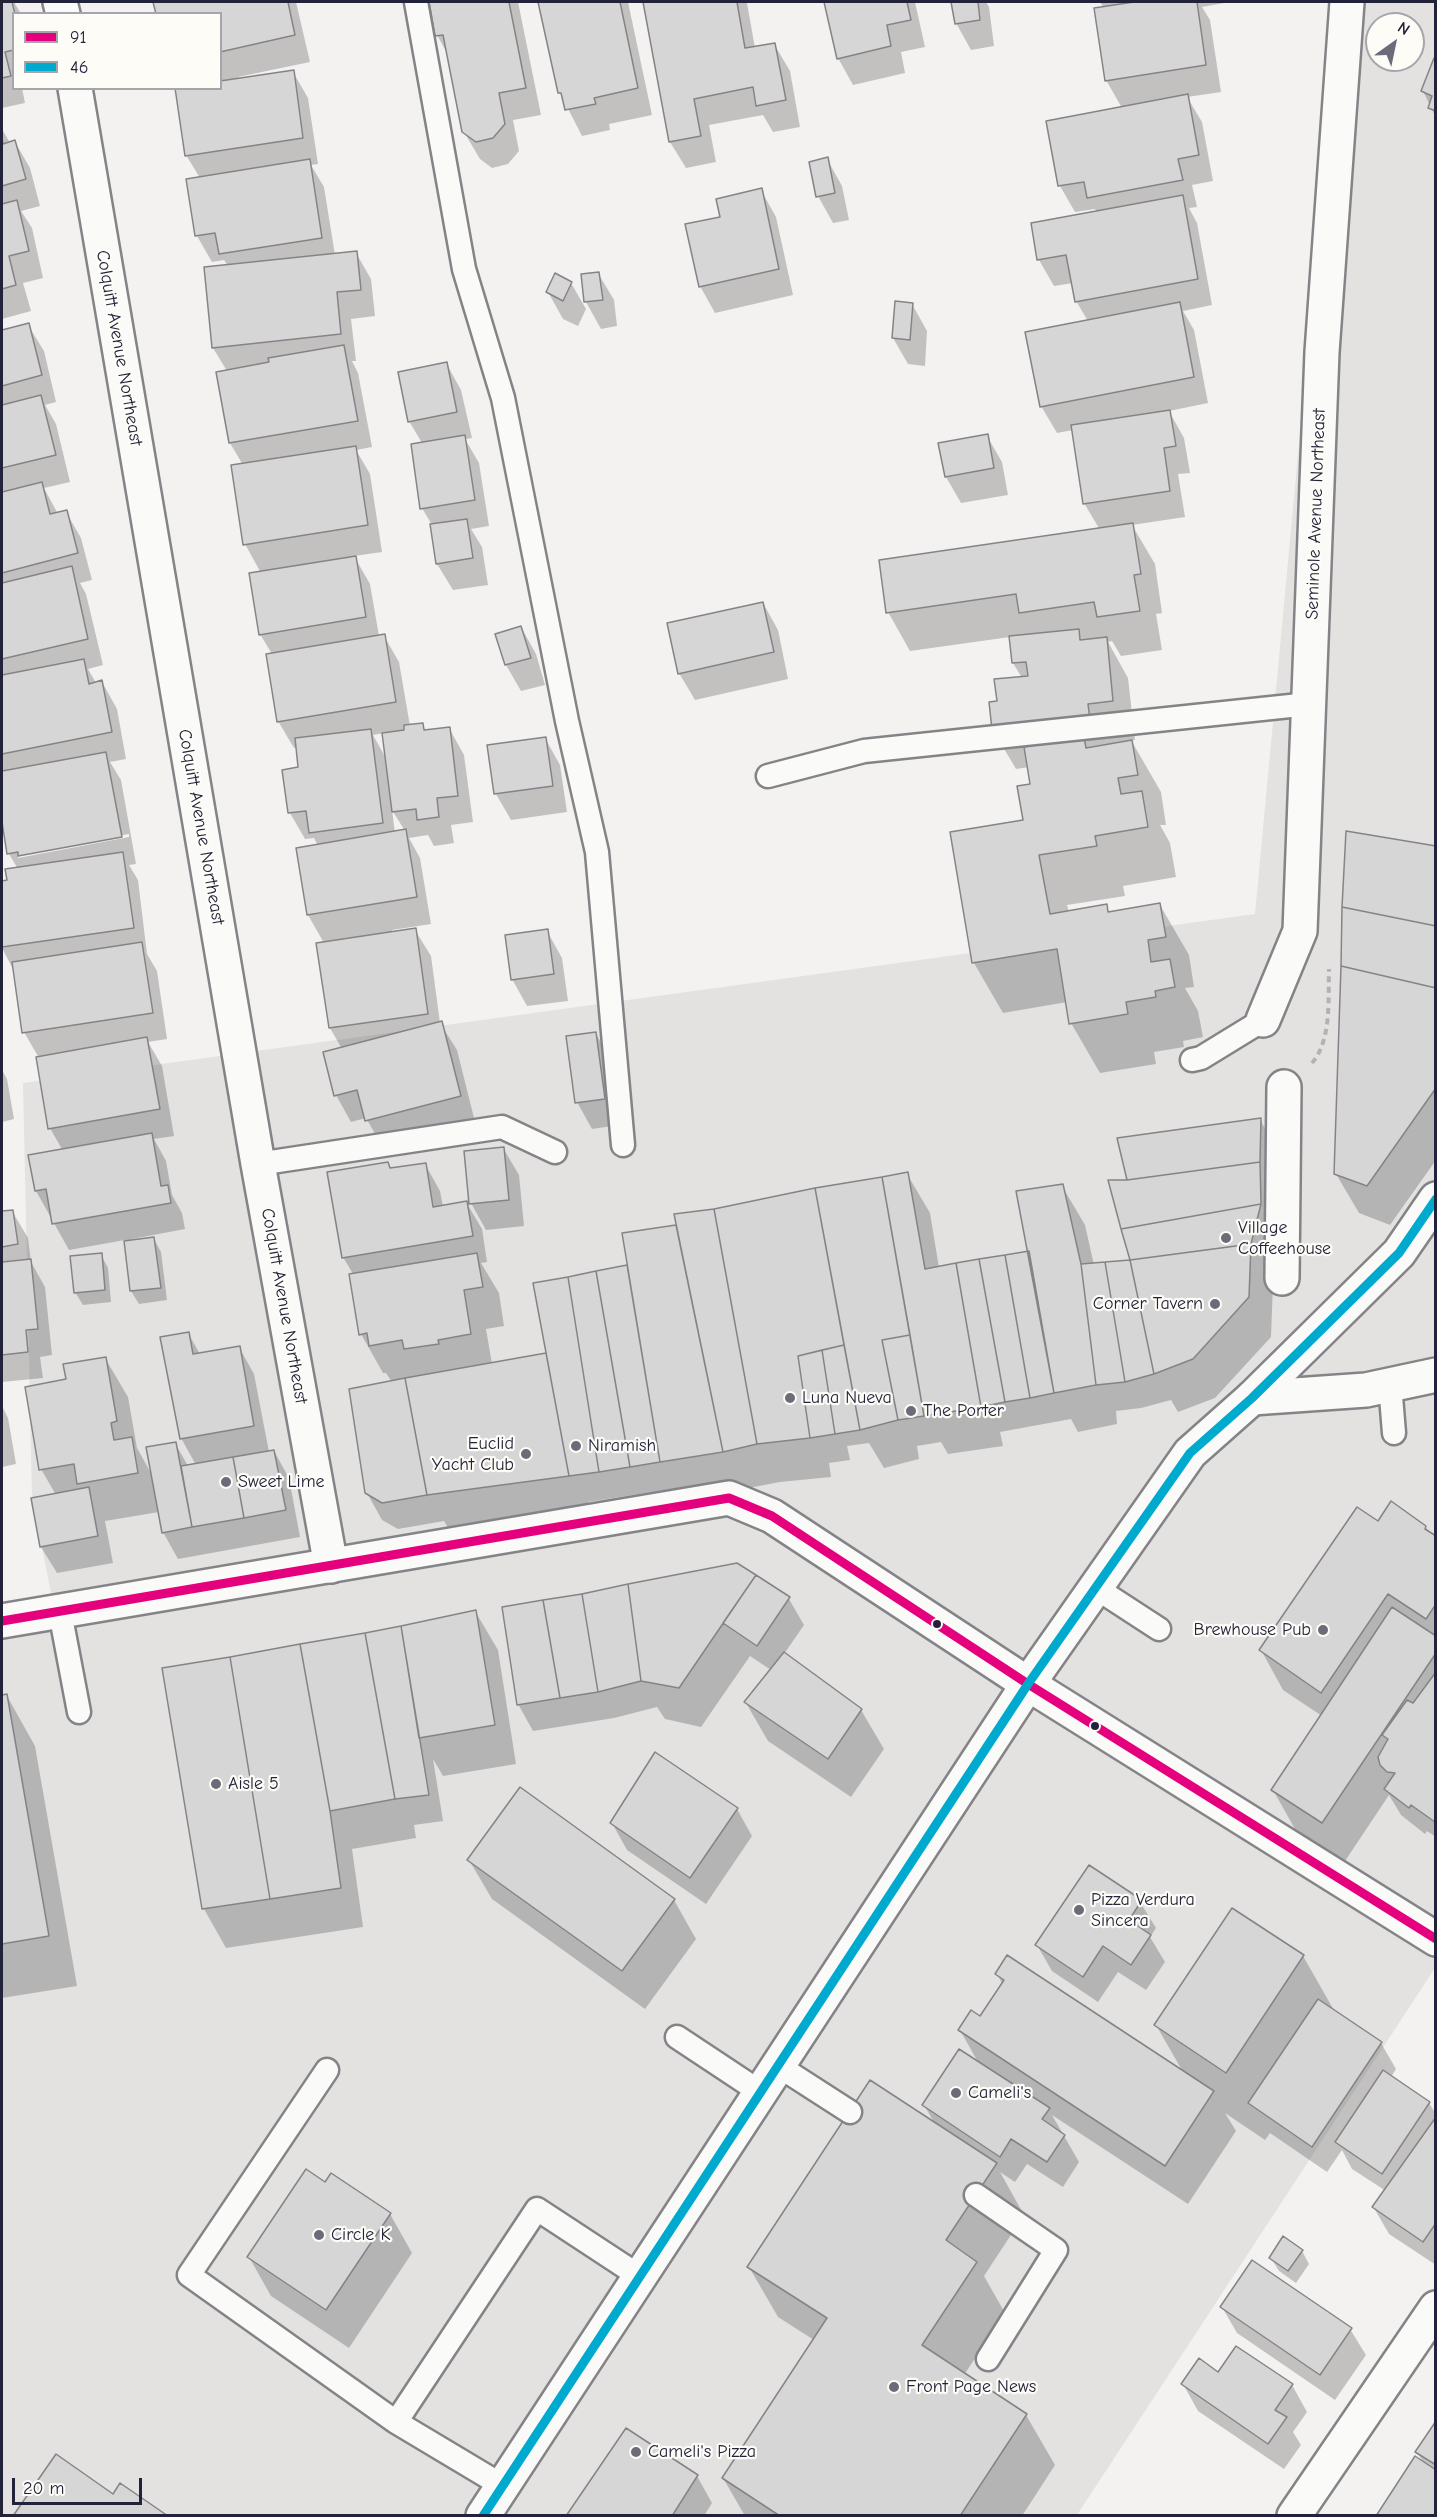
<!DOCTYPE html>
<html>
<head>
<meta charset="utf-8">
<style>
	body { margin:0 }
	#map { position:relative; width:1437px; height:2517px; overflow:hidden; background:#f3f2f0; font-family:"Comic Neue",sans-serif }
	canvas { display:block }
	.frame { position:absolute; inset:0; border:3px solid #22223b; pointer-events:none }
	.legend { position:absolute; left:12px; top:12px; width:210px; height:78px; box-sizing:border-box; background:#fdfcf7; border:2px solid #a5a5ac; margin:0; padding:8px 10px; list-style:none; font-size:18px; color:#22223b }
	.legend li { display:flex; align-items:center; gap:12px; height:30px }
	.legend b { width:30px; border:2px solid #a5a5ac }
	.north { position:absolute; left:1365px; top:12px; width:60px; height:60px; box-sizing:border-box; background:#fdfcf7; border:2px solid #a5a5ac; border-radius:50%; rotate:33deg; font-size:16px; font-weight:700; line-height:24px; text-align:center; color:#22223b }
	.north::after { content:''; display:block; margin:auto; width:21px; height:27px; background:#6b6b7a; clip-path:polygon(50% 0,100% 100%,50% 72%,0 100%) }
	.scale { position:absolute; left:12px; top:2478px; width:130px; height:27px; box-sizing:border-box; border:3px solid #22223b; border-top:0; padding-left:8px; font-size:18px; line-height:21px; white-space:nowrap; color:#22223b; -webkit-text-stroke:4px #fdfcf7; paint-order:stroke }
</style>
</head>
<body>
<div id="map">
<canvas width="1437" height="2517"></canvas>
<div class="frame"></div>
<ul class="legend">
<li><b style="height:8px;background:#e5007d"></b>91</li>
<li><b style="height:8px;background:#00a9ce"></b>46</li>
</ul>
<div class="north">N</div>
<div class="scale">20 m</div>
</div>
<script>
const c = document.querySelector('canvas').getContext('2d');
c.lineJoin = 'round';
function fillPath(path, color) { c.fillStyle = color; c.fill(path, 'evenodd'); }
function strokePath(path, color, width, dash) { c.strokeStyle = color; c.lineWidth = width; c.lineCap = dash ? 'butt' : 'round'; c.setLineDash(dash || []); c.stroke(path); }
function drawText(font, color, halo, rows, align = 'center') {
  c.font = font + ' "Comic Neue",sans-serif'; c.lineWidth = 4.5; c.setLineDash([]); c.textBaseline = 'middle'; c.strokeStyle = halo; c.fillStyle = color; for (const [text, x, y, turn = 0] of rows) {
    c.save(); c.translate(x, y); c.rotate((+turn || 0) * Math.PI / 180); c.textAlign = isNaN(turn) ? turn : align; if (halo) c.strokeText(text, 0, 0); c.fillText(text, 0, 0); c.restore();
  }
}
fillPath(new Path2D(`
	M1347,2H1435V1968L1077,2515H2V1611L53,1603L32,1497L23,1083L1255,914L1337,38ZM1377,24H1413V60H1377Z`), '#e3e2e1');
fillPath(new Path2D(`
	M2,2H14L21,14H14V88H22L25,103L2,108Z
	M155,2H296L310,62L238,77L239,80L293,72L308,98L318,164L311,165L324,187L335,255L356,253L371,279L375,316L351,319L356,361H352L358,373L372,447L356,450L370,474L382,552L354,556L370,584L379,636H384L399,662L410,726L422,725L426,731L449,728L464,755L473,822L451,825L454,843L434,846L428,835L409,838L420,858L431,924L392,930V933L415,930L431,956L440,1023L457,1050L475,1122L382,1146L366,1118L351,1122L336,1095L342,1049L330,1028L318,944L324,943L308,915L298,849L318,846L314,838L305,839L290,813L284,771L300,769L297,747L294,748L278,721L272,654L260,634L261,573L245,544L243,465L230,443L218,373L227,371L213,348L228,266L224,260L212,262L197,236L200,178L186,155L220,88V14H157ZM384,733L387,760L373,735ZM392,810L405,831L395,833Z
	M431,2H518L541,115L513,120L519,151L508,164L492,168L480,159L464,132L448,55L437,35Z
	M540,2H628L652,115L609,124L610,130L582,136L560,93Z
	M644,2H751L747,3L755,48L774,44L790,71L800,127L773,132L763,115L709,125L716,162L686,168L670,142Z
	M825,2H915L925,47L901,52L905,73L853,85L838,58Z
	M953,2H986L989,7L994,46L971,50L956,23Z
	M1100,2H1230L1202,7L1210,20L1221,92L1187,97L1202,122L1213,181L1192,185L1197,207L1189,208L1197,223L1212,305L1183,311L1194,330L1208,403L1169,411L1184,438L1190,473L1178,474L1185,517L1132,525L1155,564L1162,613L1156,614L1162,650L1121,656L1112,641L1108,642L1128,678L1135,740H1131L1161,792L1166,825H1160L1170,843L1176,877L1123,886L1125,896L1067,905L1069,912L1106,906L1110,913L1160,905L1189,955L1194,987L1185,988L1198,1011L1203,1037L1183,1041L1184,1047L1154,1052L1156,1064L1100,1073L1071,1023L1067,1002L1003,1013L974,963L1024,821L1032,785L1029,767L1016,769L993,730L998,702L1022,678L1013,663L1010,637L910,651L888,612L1100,530L1084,503L1073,430L1057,433L1041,406L1088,321L1076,301L1073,283L1054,286L1039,260L1032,225L1097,212L1095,209L1075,212L1060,186L1048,122L1122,108L1106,80L1104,8Z
	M1436,61V118L1423,91Z
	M2,129L10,143L15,142L30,168L40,206L21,211L32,228L43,278L23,283L31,311L2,319Z
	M827,159L842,186L849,220L833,223L818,196Z
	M761,190L776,217L793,295L715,313L700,286L722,218Z
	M598,273L614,300L617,326L601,329L586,302L582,275Z
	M571,283L586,309L578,326L563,319L548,292Z
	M912,304L927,331L925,366L908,364L893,338Z
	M28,325L44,351L56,402L45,405L56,424L70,482L44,488L58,514L66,512L81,538L92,580L80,583L86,594L103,665L88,669L96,683L102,682L117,709L126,759L110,762L121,780L136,864L129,865L138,880L147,954L157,971L167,1039L148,1042L162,1066L174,1136L154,1139L166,1161L172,1195L182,1213L185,1229L132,1239L133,1242L154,1239L161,1252L167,1300L139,1304L131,1291L125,1240L69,1250L36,1191L30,1156L63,1151L50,1128L39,1058L24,1032L14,971L2,948V883L9,882L18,869L9,854L5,830L2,831V331ZM129,834V837L18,858V854Z
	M446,363L461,390L472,438L465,439L479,463L489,526L471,529L482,547L488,585L453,590L437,564L432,525L422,508V443L409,421Z
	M987,436L1002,462L1008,495L961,503L946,477Z
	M763,603L778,630L788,679L695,700L679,673Z
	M521,627L536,654L545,685L521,691L506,665L497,635Z
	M545,738L560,765L567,812L511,820L496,794L489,746Z
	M1436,848V1160L1390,1225L1359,1213L1336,1174Z
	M547,931L562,958L568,1001L527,1006L512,979Z
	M596,1034L611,1060L619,1125L592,1129L577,1102Z
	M2,1070L7,1079L14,1119L2,1122Z
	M1260,1120L1276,1146L1275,1231L1266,1272L1273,1284L1271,1337L1215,1398L1178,1412L1171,1400L1141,1408L1116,1411L1117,1424L1078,1432L1071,1419L1000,1432L1003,1446L948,1454L941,1442L917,1446L919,1459L884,1468L869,1443L847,1446L850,1460L829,1463L831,1477L780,1482L684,1500L677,1488L588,1502L590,1515L451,1533L444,1521L398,1529L382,1520L367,1493L392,1382L386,1373H383L361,1334L353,1274L343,1257L388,1163L391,1170L425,1164L440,1191L443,1207L466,1202L482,1229L487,1262L481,1263L499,1293L504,1326L486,1329L492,1364L548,1355L626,1267L630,1272L624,1235L678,1226L715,1211L815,1189L907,1174L930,1213L939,1268L1029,1253L1062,1186L1085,1225L1094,1265L1133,1267L1129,1182Z
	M503,1148L519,1175L524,1226L486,1230L471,1203Z
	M12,1211L28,1238L31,1262L45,1287L52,1355L40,1357L43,1378L2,1382V1213Z
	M101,1255L108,1268L111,1302L83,1305L75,1292Z
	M188,1333L200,1354L239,1347L254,1374L269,1452L274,1451L289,1478L300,1537L178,1559L163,1532L159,1512L105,1521L113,1563L57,1573L41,1547L56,1495L41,1469L67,1381L105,1358L128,1397L137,1448L152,1475L175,1443L188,1466L196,1465L181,1438Z
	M2,1406L8,1418L16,1464L2,1467Z
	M1378,1523L1425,1527L1436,1538V1837L1427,1831L1425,1834L1401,1815L1389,1795L1345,1861L1295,1829L1273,1790L1322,1716L1283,1690L1261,1650Z
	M627,1585L789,1599L804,1625L784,1654L861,1710L884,1749L851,1797L768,1741L746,1703L771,1670L750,1656L701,1727L665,1719L657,1707L614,1718L533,1731L518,1704L504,1608Z
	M475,1611L498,1650L516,1764L443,1776L433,1759L443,1821L414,1825L416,1838L352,1849L363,1927L226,1948L204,1909L163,1670L365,1634Z
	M7,1696L35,1746L77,1986L2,1998V1697Z
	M737,1809L752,1836L706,1904L627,1850L612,1823Z
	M469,1860L674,1900L696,1939L645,2009L492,1899Z
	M1140,1902L1156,1928L1150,1937L1165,1962L1146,1990L1118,1972L1098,2002L1052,1971L1037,1945Z
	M1303,1956L1335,2012L1381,2043L1396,2069L1391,2077L1429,2103L1436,2114V2265L1389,2234L1374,2208L1386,2191L1352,2169L1342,2150L1327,2172L1270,2133L1265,2140L1225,2113L1236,2131L1188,2204L1052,2115L1079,2162L1063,2187L1027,2164L1015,2182L1000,2172L1024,2215L984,2276L1005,2313L964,2375L1026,2415L1055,2465L1022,2516H745L723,2478L814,2340L778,2317L749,2267L935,2124L924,2105L979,2064L960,2030L981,2018L1003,1985L997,1974L1183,2072L1156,2025Z
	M326,2184L390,2214L412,2253L349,2348L271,2296L249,2257Z
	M1302,2251L1309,2264L1296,2283L1279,2271L1271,2258Z
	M1222,2307L1350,2329L1366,2355L1335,2400L1237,2333Z
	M1219,2374L1292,2385L1307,2412L1293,2432L1301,2445L1284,2469L1198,2411L1183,2384Z
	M1436,2424V2516L1424,2464L1417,2452Z
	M697,2476L712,2503L704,2516H568Z`), '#0003');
const building = new Path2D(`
	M2,2H12L15,14L14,50L5,52L11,76L2,78Z
	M153,2H288L295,35L220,52V14H156Z
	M429,2H509L526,88L499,93L505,124L493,138L476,142L462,132L443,35L435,36Z
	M538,2H620L638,88L594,98L596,104L565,110L561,93H558Z
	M643,2H737L745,48L775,43L786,100L756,106L753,87L694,99L701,136L669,142Z
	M824,2H907L911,20L887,25L891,46L837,59Z
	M951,2H978L980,20L955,24Z
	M1134,2H1197L1206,65L1105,81L1094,8Z
	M1434,58L1436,59V111L1428,108L1432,96L1421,91Z
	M294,70L303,138L185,156L175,88H220V81Z
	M1188,94L1199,155L1178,159L1183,180L1087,198L1084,182L1058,186L1046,121Z
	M2,139L3,144L15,140L26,179L2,186Z
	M828,157L835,193L816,197L809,162Z
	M310,159L322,238L219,254L215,233L195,236L186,179Z
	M762,188L779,269L699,287L685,224L720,217L716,199Z
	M1183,195L1198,279L1075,302L1066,255L1037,260L1031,223Z
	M17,200L29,251L9,256L16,285L2,289V204Z
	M357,251L361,290L337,292L341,334L212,348L204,267Z
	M599,272L603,300L584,302L581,274Z
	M555,273L572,282L563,301L546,292Z
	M895,301L913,303L910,340L892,338Z
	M1180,302L1194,377L1040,407L1025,332Z
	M29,323L42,375L2,386V330Z
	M344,345L358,421L229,443L216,372L269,362L268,358Z
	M447,362L457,412L408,422L398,372Z
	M41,395L56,455L2,468V405Z
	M1170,410L1176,446L1164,448L1170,491L1083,504L1071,425Z
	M988,434L994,468L945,477L938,443Z
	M465,435L475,500L420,509L411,444Z
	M356,446L368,525L243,545L231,465Z
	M42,482L50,514L67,510L78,553L2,573V492Z
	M467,519L473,558L436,564L430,524Z
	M1133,523L1141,574L1134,575L1140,611L1097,617L1094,602L1019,613L1016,594L886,613L879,560Z
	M356,556L366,617L259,635L249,573Z
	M72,566L88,639L2,659V583Z
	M763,602L774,652L678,674L667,623Z
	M521,626L531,658L505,665L495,634Z
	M1079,629L1080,640L1107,637L1113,701L1088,704L1090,720L992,730L989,702L997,701L994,679L1028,676L1026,662L1012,663L1009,636Z
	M385,634L396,702L277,722L266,654Z
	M84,659L89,684L102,680L112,732L2,754V675Z
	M423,723L424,730L450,727L458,796L437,798L439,817L417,820L416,809L392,812L382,733L404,730V725Z
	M371,729L383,823L309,833L306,811L288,813L282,770L298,767L295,738Z
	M546,737L553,786L494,794L487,745Z
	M1084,737L1086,748L1132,740L1138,775L1118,778L1121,794L1142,791L1148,827L1095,836L1097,846L1039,855L1050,914L1107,904L1108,912L1160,903L1166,937L1148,940L1151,962L1170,959L1175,987L1155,991L1156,997L1126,1002L1128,1014L1069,1024L1057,949L972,963L950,832L1023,820L1017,786L1030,784L1024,747Z
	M106,752L122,837L18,856V852L7,854L2,822V771Z
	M406,829L417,897L307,915L296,848Z
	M1346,831L1436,846V926L1342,907Z
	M123,852L134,928L2,947V881L7,880L5,869Z
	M1342,907L1436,926V988L1341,966Z
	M416,928L428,1014L329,1028L316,943Z
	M548,929L554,974L511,980L505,935Z
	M142,942L153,1013L22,1033L12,962Z
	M1341,966L1436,988V1088L1367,1186L1334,1174Z
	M442,1021L461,1096L365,1121L357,1090L334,1096L323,1052Z
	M596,1032L605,1099L575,1103L566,1036Z
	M147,1037L160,1109L48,1129L36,1057Z
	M1261,1118L1260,1162L1127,1180L1117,1138Z
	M152,1133L161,1186L168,1185L171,1203L52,1224L46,1189L35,1191L28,1155Z
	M504,1147L509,1200L469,1204L464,1151Z
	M388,1162L390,1168L426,1163L433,1207L467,1201L473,1236L342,1258L327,1172Z
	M1260,1162L1261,1204L1121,1229L1108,1180H1127Z
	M908,1172L925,1269L956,1263L981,1407L924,1416L882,1177Z
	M882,1177L910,1335L882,1340L898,1420L860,1430L815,1188Z
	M1063,1184L1081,1264L1096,1385L1054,1393L1016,1191Z
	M815,1188L844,1345L798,1356L810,1438L757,1444L714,1209Z
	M1261,1204L1251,1244L1130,1260L1121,1229Z
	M714,1209L757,1444L723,1452L674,1214Z
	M13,1210L18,1244L2,1247V1211Z
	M676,1225L723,1452L660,1462L622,1233Z
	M154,1237L161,1288L130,1291L124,1241Z
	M1251,1244L1249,1297L1193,1359L1154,1374L1130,1260Z
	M1029,1251L1054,1393L1030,1398L1005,1255Z
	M102,1253L105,1290L74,1293L70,1256Z
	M477,1253L483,1287L464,1290L471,1334L438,1340L439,1344L404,1349L402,1340L369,1346L367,1333L359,1335L349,1274Z
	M1005,1255L1030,1398L1005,1402L979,1259Z
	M31,1259L38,1329L26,1330L28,1352L2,1355V1262Z
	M979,1259L1005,1402L981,1407L956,1263Z
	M1130,1260L1154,1374L1125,1382L1105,1262Z
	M1105,1262L1125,1382L1096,1385L1081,1264Z
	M627,1265L660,1462L630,1467L596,1271Z
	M596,1271L630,1467L599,1472L568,1277Z
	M568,1277L599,1472L569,1476L533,1283Z
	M189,1332L193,1354L240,1346L254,1426L180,1439L160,1337Z
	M910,1335L924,1416L898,1420L882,1340Z
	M844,1345L860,1430L835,1434L822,1350Z
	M822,1350L835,1434L810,1438L798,1356Z
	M546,1353L569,1476L427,1495L405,1378Z
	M106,1357L117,1421L111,1423L114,1440L132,1437L138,1473L77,1484L74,1464L39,1470L25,1387L66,1379L63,1364Z
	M405,1378L427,1495L382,1503L365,1493L349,1389Z
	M176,1442L192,1527L162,1533L146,1447Z
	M274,1450L286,1510L244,1518L233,1457Z
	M233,1457L244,1518L192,1527L181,1466Z
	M89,1487L98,1536L40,1547L31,1498Z
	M1391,1501L1426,1526L1425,1529L1436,1536V1604L1426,1619L1388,1594L1321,1693L1259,1650L1357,1507L1378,1521Z
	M737,1563L756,1575L679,1688L641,1681L628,1584Z
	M756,1575L790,1597L757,1646L723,1623Z
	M628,1584L641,1681L598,1692L582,1594Z
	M582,1594L598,1692L560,1698L543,1600Z
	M543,1600L560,1698L517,1705L502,1607Z
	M1392,1607L1436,1636V1653L1322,1823L1271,1790Z
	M476,1610L495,1725L419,1738L401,1626Z
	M401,1626L429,1795L395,1799L365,1633Z
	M365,1633L395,1799L330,1811L300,1644Z
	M300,1644L330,1811L341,1888L270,1899L230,1657Z
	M784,1652L862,1709L828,1759L744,1702Z
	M230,1657L270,1899L202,1909L162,1668Z
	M1436,1672V1821L1435,1822L1411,1805L1409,1808L1384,1789L1395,1773L1387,1772L1380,1765L1378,1757L1388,1739L1382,1735L1407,1700L1413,1703Z
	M7,1694L49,1936L2,1944V1695Z
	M655,1752L738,1808L690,1878L610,1823Z
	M520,1787L675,1899L622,1971L467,1860Z
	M1089,1865L1142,1900L1129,1920L1151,1935L1131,1965L1103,1946L1083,1977L1035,1945Z
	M1232,1908L1304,1955L1226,2073L1154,2025Z
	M1007,1955L1214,2091L1165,2166L958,2030L971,2010L980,2016L1004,1980L995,1974Z
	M1318,1999L1382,2042L1312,2147L1248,2103Z
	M959,2049L1050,2108L1042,2119L1065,2135L1047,2162L1011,2139L1000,2157L922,2105Z
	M1383,2070L1430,2102L1382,2174L1335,2142Z
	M870,2080L997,2163L946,2240L977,2262L922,2345L1027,2414L960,2516H780L722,2478L827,2318L747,2267Z
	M1436,2117V2223L1423,2242L1372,2207Z
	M306,2169L325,2182L331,2173L391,2213L326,2310L247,2257Z
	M1283,2236L1303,2250L1288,2271L1269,2258Z
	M1252,2260L1352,2328L1320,2375L1220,2307Z
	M1236,2346L1293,2384L1275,2410L1287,2417L1268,2444L1181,2384L1199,2358L1218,2372Z
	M1436,2421V2465L1415,2452Z
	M626,2428L698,2475L672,2516H566Z
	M56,2454L113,2494L120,2483L168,2516H13Z
	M1415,2456L1436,2470V2516H1376Z`);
fillPath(building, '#d7d6d6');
strokePath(building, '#848488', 1.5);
const service = new Path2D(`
	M416,2L464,269L503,398L567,721L597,852L623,1145
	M768,776L864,751L1309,704
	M1192,1060L1201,1058L1263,1020
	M258,1164L502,1127L555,1152
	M1390,1384L1394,1433
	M1096,1588L1159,1629
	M60,1612L79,1712
	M677,2037L760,2092
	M777,2065L850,2112
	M327,2070L189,2275L396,2422L503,2486
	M976,2195L1056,2250L988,2359
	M396,2422L537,2209L639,2276`);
const pedestrian = new Path2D(`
	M1282,1278L1284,1087`);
const minor = new Path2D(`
	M60,2L63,14
	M75,88L258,1164L331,1566
	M1263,1020L1300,931L1322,352L1347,2
	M1252,1398L1366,1390L1436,1375
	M1294,2516L1436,2308`);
const tertiary = new Path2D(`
	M2,1621L729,1498L772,1516L1028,1684L1436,1939`);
const trunk = new Path2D(`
	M483,2516L1028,1684L1190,1453L1252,1398L1399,1253L1436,1199`);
strokePath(service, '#848488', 27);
strokePath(pedestrian, '#848488', 38);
strokePath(minor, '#848488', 38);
strokePath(tertiary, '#848488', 38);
strokePath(trunk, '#848488', 38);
strokePath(new Path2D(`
	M1312,1063C1332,1040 1328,998 1329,969`), '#b2b2b4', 4, [6, 4.5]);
strokePath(service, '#fafaf8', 22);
strokePath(pedestrian, '#fafaf8', 33);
strokePath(minor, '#fafaf8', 33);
strokePath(tertiary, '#fafaf8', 33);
strokePath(trunk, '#fafaf8', 33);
strokePath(new Path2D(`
	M2,1621L729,1498L772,1516L1028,1684L1436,1939`), '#e5007d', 9);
strokePath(new Path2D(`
	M483,2516L1028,1684L1190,1453L1252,1398L1399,1253L1436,1199`), '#00a9ce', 9);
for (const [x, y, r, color] of [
	[1226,1238,6,"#6b6b7a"],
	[1215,1304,6,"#6b6b7a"],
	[790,1398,6,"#6b6b7a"],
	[911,1411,6,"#6b6b7a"],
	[576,1446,6,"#6b6b7a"],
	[526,1454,6,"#6b6b7a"],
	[226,1482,6,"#6b6b7a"],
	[937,1624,5,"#22223b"],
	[1323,1630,6,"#6b6b7a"],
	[1095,1726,5,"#22223b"],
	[216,1784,6,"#6b6b7a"],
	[1079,1910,6,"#6b6b7a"],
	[956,2093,6,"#6b6b7a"],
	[319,2235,6,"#6b6b7a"],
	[894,2387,6,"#6b6b7a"],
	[636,2452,6,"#6b6b7a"]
]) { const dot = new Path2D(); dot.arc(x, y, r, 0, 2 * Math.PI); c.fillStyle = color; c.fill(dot); strokePath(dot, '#fdfcf7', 2); }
drawText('18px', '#22223b', '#fdfcf7', [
	["Colquitt Avenue Northeast",119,348,80],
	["Seminole Avenue Northeast",1316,514,-88],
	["Colquitt Avenue Northeast",201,827,80],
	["Colquitt Avenue Northeast",284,1306,80]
]);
drawText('18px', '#22223b', '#fdfcf7', [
	["Village",1238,1228],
	["Coffeehouse",1238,1249],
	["Corner Tavern",1203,1304,"right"],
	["Luna Nueva",802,1398],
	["The Porter",923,1411],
	["Euclid",514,1444,"right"],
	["Yacht Club",514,1465,"right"],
	["Niramish",588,1446],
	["Sweet Lime",238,1482],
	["Brewhouse Pub",1311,1630,"right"],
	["Aisle 5",228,1784],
	["Pizza Verdura",1091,1900],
	["Sincera",1091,1921],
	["Cameli's",968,2093],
	["Circle K",331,2235],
	["Front Page News",906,2387],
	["Cameli's Pizza",648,2452]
], 'left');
</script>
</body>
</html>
